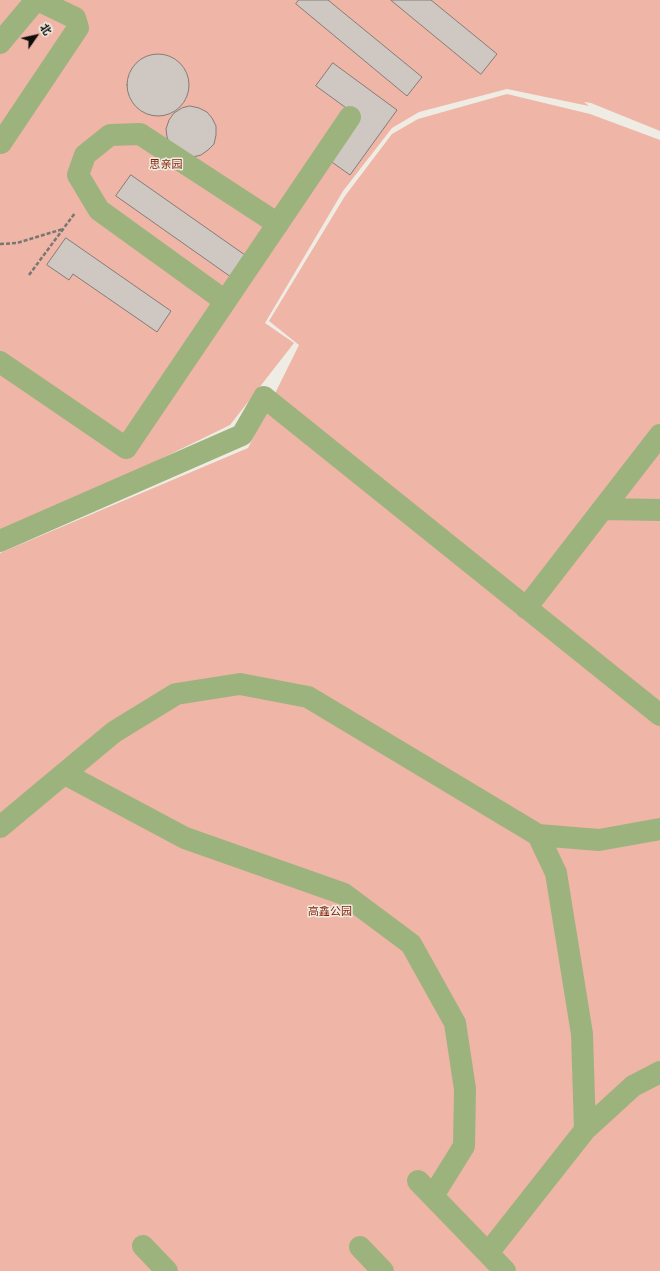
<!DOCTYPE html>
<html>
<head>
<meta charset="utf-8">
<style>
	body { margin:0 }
	#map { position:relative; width:660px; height:1271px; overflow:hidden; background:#eeece3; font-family:Mulish,"Noto Sans SC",sans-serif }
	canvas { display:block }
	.north { position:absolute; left:16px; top:16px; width:40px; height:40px; -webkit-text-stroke:3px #eeece3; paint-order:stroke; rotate:56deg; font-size:11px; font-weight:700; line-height:16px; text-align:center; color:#0d0d0a }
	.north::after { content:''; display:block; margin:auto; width:14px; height:18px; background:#0d0d0a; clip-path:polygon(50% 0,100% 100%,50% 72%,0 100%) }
</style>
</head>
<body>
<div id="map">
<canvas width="660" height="1271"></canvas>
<div class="north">北</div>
</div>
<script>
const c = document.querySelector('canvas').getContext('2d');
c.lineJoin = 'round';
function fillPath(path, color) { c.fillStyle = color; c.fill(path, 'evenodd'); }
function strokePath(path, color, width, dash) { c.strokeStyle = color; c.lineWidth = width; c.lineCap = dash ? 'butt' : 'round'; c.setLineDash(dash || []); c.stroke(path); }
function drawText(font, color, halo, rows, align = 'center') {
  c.font = font + ' Mulish,"Noto Sans SC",sans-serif'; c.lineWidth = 3; c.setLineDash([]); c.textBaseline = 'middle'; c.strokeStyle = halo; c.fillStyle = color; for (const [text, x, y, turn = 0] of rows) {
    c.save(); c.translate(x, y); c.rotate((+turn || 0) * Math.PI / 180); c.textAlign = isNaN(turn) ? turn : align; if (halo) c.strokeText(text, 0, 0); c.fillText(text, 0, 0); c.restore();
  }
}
fillPath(new Path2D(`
	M0,0H660V131L591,103L584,102L589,106L507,89L419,112L392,128L343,191L265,323L294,343L230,425L142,468L0,533Z
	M507,94L590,114L660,140V1271H0V553L248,448L299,345L269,321L345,196L392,134L418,119Z`), '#efb5a7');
const building = new Path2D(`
	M299,0H328L422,77L407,96L296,4Z
	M391,0H431L497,54L481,74Z
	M127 85a31 31 0 1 1 62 0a31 31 0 1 1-62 0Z
	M333,63L397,110L350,175L329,160L360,118L316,86Z
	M190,106L199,108L207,112L212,118L216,126V135L214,144L208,150L201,155L193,157L170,145L167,137L166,129L169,120L174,113L182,108Z
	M131,175L245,255L231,277L116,196Z
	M66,238L171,311L157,332L73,274L69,280L47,265Z`);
fillPath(building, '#cfc7c1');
strokePath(building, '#847d77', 1);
strokePath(new Path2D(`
	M0,244L17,243L63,229
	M29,275L75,213`), '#787772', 2.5, [4, 2]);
strokePath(new Path2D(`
	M0,43L36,0
	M1,143L78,28L75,18L38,0
	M225,301L99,210L78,175L85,155L110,135L140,134L278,224
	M0,362L126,448L350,117
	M603,509L660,510
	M0,541L242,435L264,397L660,715
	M526,608L660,435
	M65,774L185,838L344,894L411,944L455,1023L465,1089L464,1146L433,1196
	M0,827L114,732L176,694L240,684L308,697L538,835L599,840L660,829
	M538,835L556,873L582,1034L585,1130
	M418,1181L505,1271
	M143,1246L167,1271
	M360,1247L383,1271
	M488,1253L585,1130L633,1086L660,1072`), '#9db37d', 22);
drawText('11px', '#861d01', '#eeece3', [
	["思亲园",166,165],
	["高鑫公园",330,912]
]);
</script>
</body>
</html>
